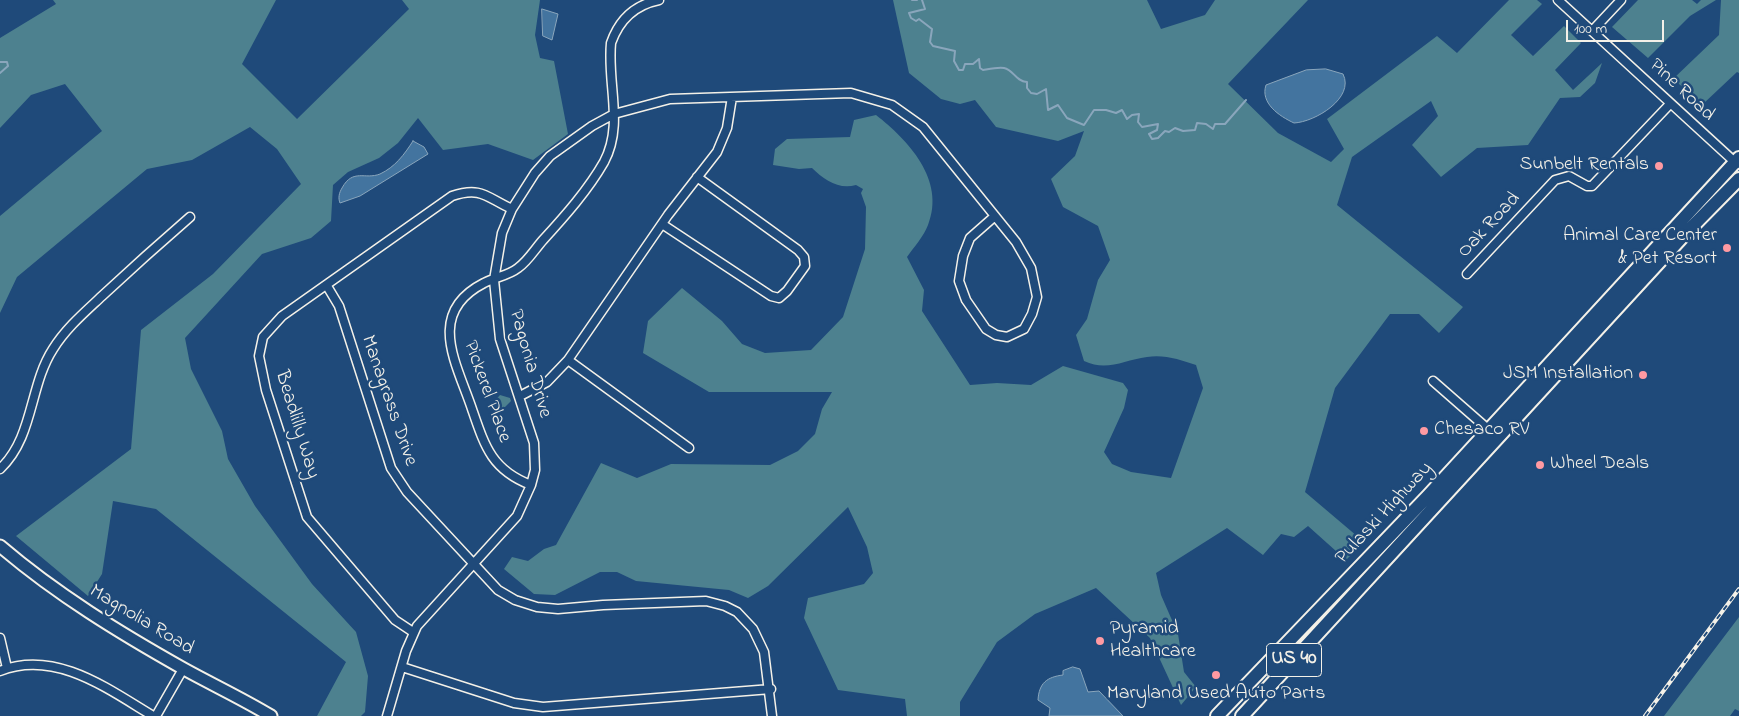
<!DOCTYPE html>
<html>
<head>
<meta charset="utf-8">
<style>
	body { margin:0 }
	#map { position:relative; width:1739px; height:716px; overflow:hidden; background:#1f4a7a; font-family:"Indie Flower",sans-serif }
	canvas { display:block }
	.scale { position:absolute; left:1566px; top:20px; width:98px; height:22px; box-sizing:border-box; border:2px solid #f4f1e8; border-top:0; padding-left:6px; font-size:15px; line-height:18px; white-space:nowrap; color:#f4f1e8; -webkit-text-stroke:4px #1f4a7a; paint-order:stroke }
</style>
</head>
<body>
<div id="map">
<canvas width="1739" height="716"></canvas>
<div class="scale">100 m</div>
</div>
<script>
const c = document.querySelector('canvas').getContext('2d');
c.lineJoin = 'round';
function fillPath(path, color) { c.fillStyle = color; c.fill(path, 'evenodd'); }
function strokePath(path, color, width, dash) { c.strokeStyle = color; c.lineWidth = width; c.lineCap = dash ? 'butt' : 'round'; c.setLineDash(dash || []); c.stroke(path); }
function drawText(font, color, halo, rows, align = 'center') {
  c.font = font + ' "Indie Flower",sans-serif'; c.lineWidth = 5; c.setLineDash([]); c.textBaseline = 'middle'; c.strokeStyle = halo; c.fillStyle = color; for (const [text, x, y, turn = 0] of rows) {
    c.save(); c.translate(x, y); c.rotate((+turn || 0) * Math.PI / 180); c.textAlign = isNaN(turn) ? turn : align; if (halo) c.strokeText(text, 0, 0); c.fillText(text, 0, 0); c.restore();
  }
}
fillPath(new Path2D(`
	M53,0H276L242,64L297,119L409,9L402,0H540L535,35L540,58L554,61L568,134L533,160L488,144L443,150L418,118L398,143L379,158L348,172L333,185L331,221L311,238L262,254L185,338L191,369L222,431L228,459L255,506L312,584L356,632L368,676L365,712L361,716H317L346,662L156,509L113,501L102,574L88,596L16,536L131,449L141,330L213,274L301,184L277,149L250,127L192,160L147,169L17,277L0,313V216L102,131L65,84L31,95L0,128V38L56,4Z
	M893,0H1147L1161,29L1205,15L1215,0H1308L1228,84L1278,133L1331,162L1344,149L1327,119L1437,36L1457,53L1509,0H1537L1542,4L1511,35L1533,56L1564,26L1581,43L1555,70L1573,90L1602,63L1595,83L1580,97L1560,98L1528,145L1477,148L1441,177L1412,145L1438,116L1431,101L1352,157L1337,205L1463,307L1439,333L1419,314H1390L1335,388L1305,492L1364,542L1346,560L1308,526L1294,537L1281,534L1263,555L1227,528L1156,573L1161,595L1178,634L1184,672L1196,687L1181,705L1150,638L1096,588L1035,614L997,642L960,702V716H907L905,699L838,690L804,618L808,598L864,584L873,573L867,547L848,507L768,586L748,598L729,590L636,581L617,572H600L555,595L534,594L504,569L512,557L528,561L544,549L556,545L601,463L637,478L671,464L770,465L798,451L815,434L822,409L832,392H709L643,353L648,321L682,288L722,321L742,344L765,353L811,350L843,317L865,249L866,207L861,193L863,189L856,185C839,190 824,180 812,168L799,169L773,165L775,149L787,139L850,137L854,120L876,115C908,140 946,180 928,225C924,236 914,247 907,257L924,290L922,311L970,385L997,383L1031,385L1063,366L1123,383L1128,390L1124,408L1104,452L1112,464L1131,472L1171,478L1203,388L1196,365C1181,360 1164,354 1147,357C1124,360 1107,372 1084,361L1076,335L1087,319L1098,280L1110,260L1098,226L1063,207L1051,179L1075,156L1084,131L1058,141L996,127L975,100L960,104L941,99L909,73Z
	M1638,0H1692L1697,4L1701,0H1716L1690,16L1648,58L1612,27Z
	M1721,0H1739V73L1737,72L1703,104L1673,79L1719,35Z
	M500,395L510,398L511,401L499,413L495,412L490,406Z
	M1739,617V711L1735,709L1730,716H1664Z`), '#4d818f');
const water = new Path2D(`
	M542,9L558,14L552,40L543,36Z
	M1326,69L1343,74C1355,98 1315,122 1294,123C1279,116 1260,103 1266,85L1306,70Z
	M413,141L424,147L428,154L360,196L340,203C338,198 339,193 342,188C353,168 365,180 380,174C395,167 404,155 413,141Z
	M1073,667L1080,669L1088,692L1099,691L1123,716H1049L1050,708L1038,700C1039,683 1047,677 1063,675V671Z`);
fillPath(water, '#43749f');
strokePath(water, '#8aa6bc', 1);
strokePath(new Path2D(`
	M912,0H917
	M922,0L925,9L909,13L911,18L916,21L919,19L932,29L930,42L933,46L955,51L954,61L959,70H963L965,64H973L979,59L980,68L983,70C989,69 998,67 1004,68C1014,70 1015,81 1027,82V88L1031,93L1037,94L1046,89L1048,110L1058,105L1067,118L1084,125L1094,110H1106L1116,113L1122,110L1127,119L1132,115L1139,114L1138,122L1142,127L1158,124L1157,130L1149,134L1152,139L1158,138L1165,131L1169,132L1175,128L1183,131L1195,130L1197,123L1206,124L1213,129L1215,124H1225L1246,100
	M0,62H7L8,66L0,73`), '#8aa6bc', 2);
const minor = new Path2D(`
	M1558,0L1737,164
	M1592,31L1621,0
	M662,224L771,296L779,298L787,291L805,266L804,257L798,250L697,177
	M1467,274L1555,180L1569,176L1587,186H1592L1670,104
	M327,286L339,306L391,468L407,492L498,590L515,600L537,607L558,609L603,605L706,601L725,606L737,612L753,629L764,652L772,716
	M568,360L689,448
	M1433,381L1489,430
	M520,396L547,382L568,360L668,215L717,152L727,128L732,97
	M0,469C34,437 29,386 53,349C66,328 85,312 102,296C131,269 160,243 190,217
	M531,485C492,470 485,447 472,409C457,364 425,313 484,283C495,277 508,276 518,268C528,261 535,249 543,240C565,216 588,190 604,162C624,125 607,84 611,43C619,20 634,5 659,0
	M413,632L395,620L307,517L266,390L259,356L263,337L282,316L452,196C482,186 487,198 512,209
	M0,638L7,668
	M402,667L514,703L543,707L771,689
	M0,671C55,649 108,689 153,716
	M156,716L183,669
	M387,716L406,651L417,626L517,516L531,485L535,470L534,443L500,339L494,280L502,233L512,209L535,173L550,156L592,126L614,114L670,99L851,93L892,105L923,127L1016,242L1031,268L1037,297L1032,314L1024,329L1007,337L996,335L986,329L966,300L959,281L963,256L970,238L995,216`);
const secondary = new Path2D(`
	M0,546C56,594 120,633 184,669C213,685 243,699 271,716`);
const trunk = new Path2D(`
	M1217,716L1428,496L1739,158
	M1242,716L1683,236L1739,179`);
strokePath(minor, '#f4f1e8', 11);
strokePath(secondary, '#f4f1e8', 15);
strokePath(trunk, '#f4f1e8', 16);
strokePath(minor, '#1f4a7a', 8);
strokePath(secondary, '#1f4a7a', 11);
strokePath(trunk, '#1f4a7a', 12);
const rail = new Path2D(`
	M1645,716L1739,589`);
strokePath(rail, '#f4f1e8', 4);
strokePath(rail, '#1f4a7a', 2, [5.5]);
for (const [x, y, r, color] of [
	[1659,166,5,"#ff9aa2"],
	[1727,248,5,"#ff9aa2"],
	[1643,375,5,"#ff9aa2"],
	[1424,431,5,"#ff9aa2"],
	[1540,465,5,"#ff9aa2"],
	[1100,641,5,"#ff9aa2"],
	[1216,675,5,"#ff9aa2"]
]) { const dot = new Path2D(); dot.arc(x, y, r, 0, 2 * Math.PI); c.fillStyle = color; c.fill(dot); strokePath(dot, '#1f4a7a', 2); }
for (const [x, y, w] of [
	[1294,660,55]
]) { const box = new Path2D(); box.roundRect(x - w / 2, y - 16.5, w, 33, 4); c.fillStyle = '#1f4a7a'; c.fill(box); strokePath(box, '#f4f1e8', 1); }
drawText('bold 19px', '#f4f1e8', null, [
	["US 40",1294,660]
]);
drawText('20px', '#f4f1e8', '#1f4a7a', [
	["Pine Road",1681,91,43],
	["Oak Road",1490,226,-47],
	["Pagonia Drive",529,364,74],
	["Pickerel Place",486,392,70],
	["Managrass Drive",388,401,71],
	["Beadlilly Way",296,425,73],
	["Pulaski Highway",1385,514,-47],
	["Magnolia Road",141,621,31]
]);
drawText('20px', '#f4f1e8', '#1f4a7a', [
	["Sunbelt Rentals",1649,166],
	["Animal Care Center",1717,237],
	["& Pet Resort",1717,260],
	["JSM Installation",1633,375],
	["Chesaco RV",1434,431,"left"],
	["Wheel Deals",1550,465,"left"],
	["Pyramid",1110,630,"left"],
	["Healthcare",1110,653,"left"],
	["Maryland Used Auto Parts",1216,695,"center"]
], 'right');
</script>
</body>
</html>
